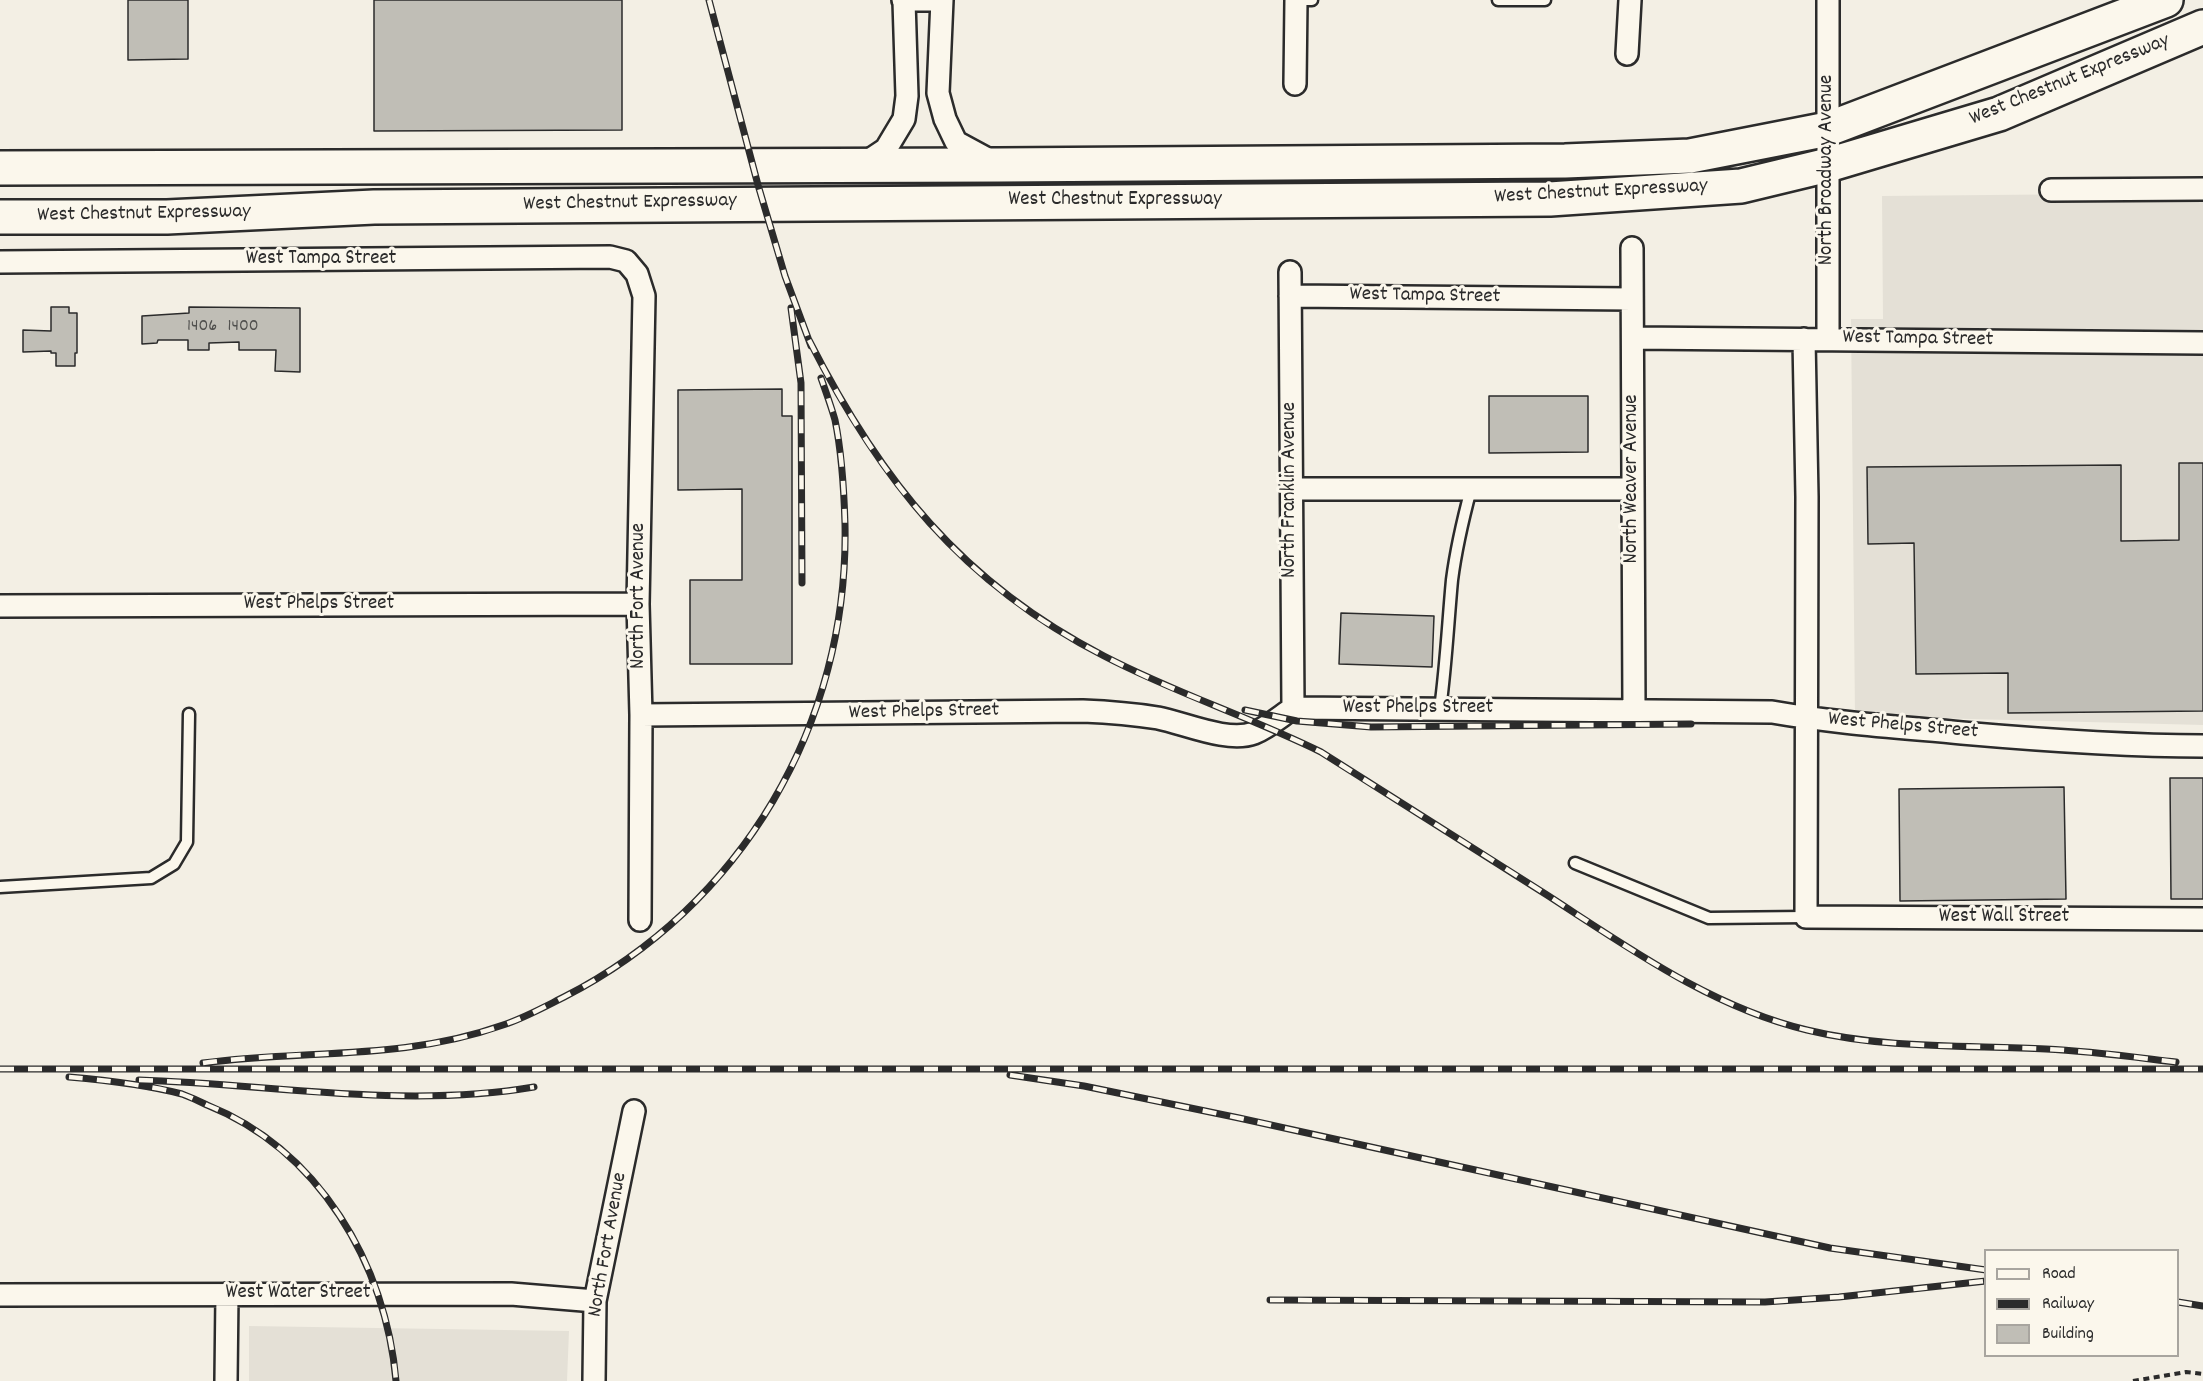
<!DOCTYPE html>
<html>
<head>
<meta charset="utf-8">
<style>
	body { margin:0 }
	#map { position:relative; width:2203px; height:1381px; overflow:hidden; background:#f3efe4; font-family:Dekko,sans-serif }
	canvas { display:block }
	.legend { position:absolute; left:1984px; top:1249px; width:195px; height:108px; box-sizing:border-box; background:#fbf7ec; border:2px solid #a8a59f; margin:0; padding:8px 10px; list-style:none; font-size:18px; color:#2b2b2b }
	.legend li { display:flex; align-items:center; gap:12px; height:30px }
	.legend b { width:30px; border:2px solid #a8a59f }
</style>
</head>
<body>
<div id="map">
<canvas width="2203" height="1381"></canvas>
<ul class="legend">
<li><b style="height:8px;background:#fbf7ec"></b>Road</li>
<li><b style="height:8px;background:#2b2b2b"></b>Railway</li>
<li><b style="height:16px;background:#c0beb6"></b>Building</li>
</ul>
</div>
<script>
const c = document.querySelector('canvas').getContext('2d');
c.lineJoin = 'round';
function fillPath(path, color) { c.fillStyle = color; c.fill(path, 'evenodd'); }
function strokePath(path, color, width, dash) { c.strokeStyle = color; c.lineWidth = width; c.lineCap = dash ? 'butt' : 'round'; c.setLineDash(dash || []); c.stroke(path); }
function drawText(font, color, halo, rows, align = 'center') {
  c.font = font + ' Dekko,sans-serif'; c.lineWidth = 6; c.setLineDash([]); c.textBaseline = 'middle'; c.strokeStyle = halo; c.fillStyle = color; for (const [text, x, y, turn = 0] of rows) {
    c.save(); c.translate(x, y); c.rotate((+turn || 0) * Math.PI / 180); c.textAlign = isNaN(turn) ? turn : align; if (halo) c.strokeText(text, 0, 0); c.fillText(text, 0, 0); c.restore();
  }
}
fillPath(new Path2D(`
	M2203,193V725L1855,716L1851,319H1883L1882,196Z
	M249,1326L569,1331L567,1381H249Z`), '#e4e0d6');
const building = new Path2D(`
	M128,0H188V59L128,60Z
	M374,0H622V130L374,131Z
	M51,307H69V313H77V353H75V366H56V353H51V351L23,352V330L51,331Z
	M189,307L300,308V372L275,371L276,350H239V342L209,343V350H188V340H158L157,343L142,344V316L189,313Z
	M782,389V416H792V664H690V580H742V489L678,490V390Z
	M1489,396H1588V452L1489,453Z
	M2179,463H2203V711L2008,713V673L1916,674L1914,543L1868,544L1867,467L2121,465V541L2179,540Z
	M1341,613L1434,616L1432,667L1339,664Z
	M2170,778H2203V899H2171Z
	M2064,787L2066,899L1900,901L1899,789Z`);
fillPath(building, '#c0beb6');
strokePath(building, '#2b2b2b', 1.5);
const service = new Path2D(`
	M1296,0H1312
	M1498,0H1545
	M1440,709C1446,666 1448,623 1452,580C1456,549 1463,519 1471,489
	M1575,863L1709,918L1806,917
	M0,887L151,878L174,864L187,842L189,714`);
const minor = new Path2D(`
	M903,0H938
	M942,0L938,93L945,119L956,142L993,162
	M1627,54L1630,0
	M1295,84L1296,0
	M862,165L886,149L904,119L907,96L904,1
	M2051,190L2203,189
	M1632,248L1634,710
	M0,262L610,257L626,261L637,274L644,296L638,604L641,715L640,920
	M1290,272L1293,708
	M1290,296L1632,299
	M1633,338L2203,343
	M1804,339L1807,497L1806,917L2203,919
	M1828,339V0
	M1291,489H1633
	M0,606L638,604
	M641,715L1083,711C1108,712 1133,714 1158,718C1184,723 1228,743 1254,733C1267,728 1281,716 1293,708L1772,712C1835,723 1898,727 1962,733C2042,740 2122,746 2203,746
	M0,1295L511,1294L595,1301
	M226,1381L227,1294
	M594,1381L595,1301L634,1111`);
const primary = new Path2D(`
	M0,168L999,165L1565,161L1690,156L1828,129L2166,0
	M0,217H167L374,207L1550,199L1741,186L1828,165L1999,114L2203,27`);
strokePath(service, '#2b2b2b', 15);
strokePath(minor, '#2b2b2b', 26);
strokePath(primary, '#2b2b2b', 38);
strokePath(new Path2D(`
	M2133,1381L2186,1372L2203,1374`), '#2b2b2b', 4, [6, 4.5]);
strokePath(service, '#fbf7ec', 10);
strokePath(minor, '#fbf7ec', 21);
strokePath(primary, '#fbf7ec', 33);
const rail = new Path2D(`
	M709,0L758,185L785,276L811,346
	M791,308L801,383L802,583
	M809,340C880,480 962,583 1104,656C1175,693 1250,717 1321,752C1396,800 1472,847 1547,895C1629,948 1711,1007 1807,1030C1885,1049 1967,1045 2046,1049C2089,1051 2133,1057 2176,1062
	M1245,710L1297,721L1371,727L1691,724
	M203,1063C306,1049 402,1061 503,1025C524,1018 544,1007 564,997C742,906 849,724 845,524C844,490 842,454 835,420C831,406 826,392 821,378
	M0,1069H2203
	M1010,1075L1084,1086L1239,1118L1830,1248L1986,1270
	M69,1077C104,1080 147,1085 182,1094C190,1097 199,1101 207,1105C319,1150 386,1264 396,1381
	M139,1080C271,1084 403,1109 534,1087
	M1270,1300L1765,1302L1839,1297L1986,1281
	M2178,1302L2203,1306`);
strokePath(rail, '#2b2b2b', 7);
strokePath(rail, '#fbf7ec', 4.5, [14]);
drawText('18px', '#50504e', null, [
	["1406",202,328],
	["1400",243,328]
]);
drawText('21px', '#2b2b2b', '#fbf7ec', [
	["West Chestnut Expressway",2070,81,-22],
	["North Broadway Avenue",1828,170,-90],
	["West Chestnut Expressway",1601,193,-3],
	["West Chestnut Expressway",1115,201],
	["West Chestnut Expressway",630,204,-1],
	["West Chestnut Expressway",144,215,-1],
	["West Tampa Street",321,260],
	["West Tampa Street",1425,297,1],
	["West Tampa Street",1918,340,1],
	["North Weaver Avenue",1633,479,-90],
	["North Franklin Avenue",1291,490,-90],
	["North Fort Avenue",640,596,-90],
	["West Phelps Street",319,605],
	["West Phelps Street",1418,709],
	["West Phelps Street",924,713,-1],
	["West Phelps Street",1903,727,5],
	["West Wall Street",2004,918],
	["North Fort Avenue",609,1245,-80],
	["West Water Street",298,1294]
]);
</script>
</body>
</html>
